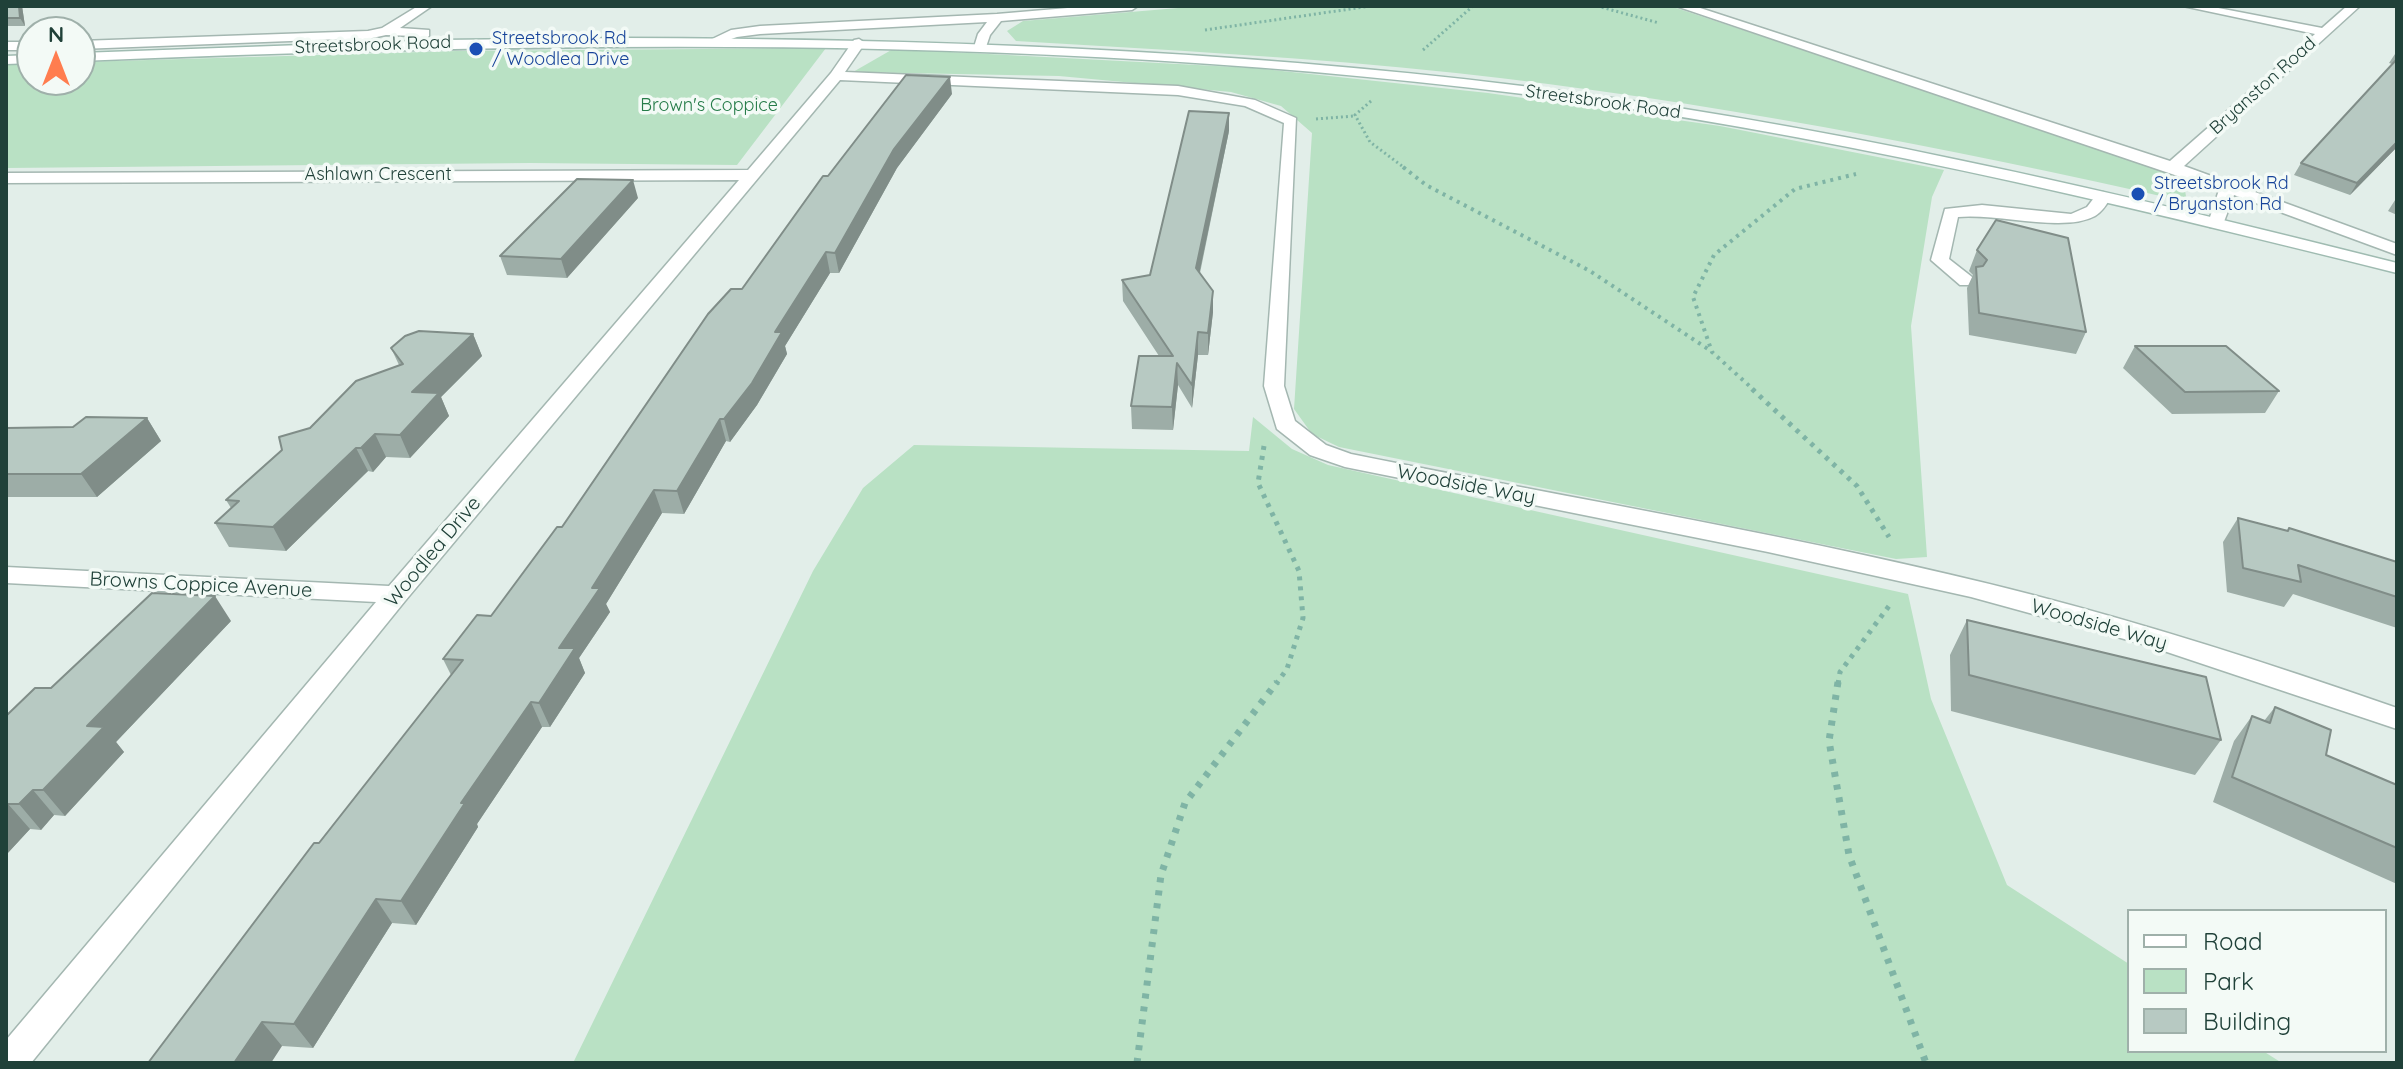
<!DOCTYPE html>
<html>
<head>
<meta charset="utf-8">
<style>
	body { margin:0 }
	#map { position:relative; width:2403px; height:1069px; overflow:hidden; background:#e2eee9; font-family:Quicksand,sans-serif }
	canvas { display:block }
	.frame { position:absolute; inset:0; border:8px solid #204139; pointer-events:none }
	.legend { position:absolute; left:2127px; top:909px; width:260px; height:144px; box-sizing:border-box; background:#f3faf6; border:2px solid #9fb0aa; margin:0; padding:10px 14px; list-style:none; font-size:24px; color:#204139 }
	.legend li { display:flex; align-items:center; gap:16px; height:40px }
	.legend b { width:40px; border:2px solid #9fb0aa }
	.north { position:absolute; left:16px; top:16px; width:80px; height:80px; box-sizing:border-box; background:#f3faf6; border:2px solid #9fb0aa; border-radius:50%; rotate:0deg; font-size:22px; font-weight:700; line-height:32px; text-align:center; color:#204139 }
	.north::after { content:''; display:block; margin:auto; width:28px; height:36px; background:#ff7d4f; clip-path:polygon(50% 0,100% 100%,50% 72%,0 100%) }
</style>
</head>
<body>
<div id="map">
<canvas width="2403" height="1069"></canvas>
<div class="frame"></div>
<ul class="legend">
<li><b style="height:10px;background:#fff"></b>Road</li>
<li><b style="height:22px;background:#b9e1c4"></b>Park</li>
<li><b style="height:22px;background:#b7c9c2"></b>Building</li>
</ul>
<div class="north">N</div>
</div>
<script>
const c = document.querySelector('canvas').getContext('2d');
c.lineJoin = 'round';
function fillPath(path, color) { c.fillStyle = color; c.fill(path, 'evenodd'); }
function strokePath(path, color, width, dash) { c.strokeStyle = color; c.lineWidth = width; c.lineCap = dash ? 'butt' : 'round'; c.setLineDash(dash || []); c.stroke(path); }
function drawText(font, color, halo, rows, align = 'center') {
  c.font = font + ' Quicksand,sans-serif'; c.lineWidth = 7; c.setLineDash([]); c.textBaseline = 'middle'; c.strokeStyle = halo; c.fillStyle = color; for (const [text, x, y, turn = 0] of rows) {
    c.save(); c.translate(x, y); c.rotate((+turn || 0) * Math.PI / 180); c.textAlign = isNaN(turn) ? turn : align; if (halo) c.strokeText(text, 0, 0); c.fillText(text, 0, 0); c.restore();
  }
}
fillPath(new Path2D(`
	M1202,6H1670L2168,170L2183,179L2187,202C1946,147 1702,100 1456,73C1310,57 1163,50 1016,41L1007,31L1023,21Z
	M826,48L737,165L530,163L6,168V64H32V80H80V62L457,51Z
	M893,49L1254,68L1488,93L1720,126L1944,170L1932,197L1911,326L1927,557L1896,559L1339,447L1312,434L1294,409L1312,133L1281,106L1231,92L1059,76L853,72Z
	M1253,417L1292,449L1328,465L1908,594L1931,699L2007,885L2129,964V1051H2263L2282,1063H573L813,571L863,488L914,445L1249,451Z`), '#b9e1c4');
const service = new Path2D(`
	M2103,192L2111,197C2107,204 2102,212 2095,216C2064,233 1998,213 1958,217L1949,259L1972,277L1975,281L1972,285H1960L1931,260L1945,209L1982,205L2071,214L2087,207L2097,194Z`);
const minor = new Path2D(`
	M418,6H432L400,28L429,30V36L416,47L410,43L415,36L386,35L349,43L343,39L80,49V41L368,31L382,28Z
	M1091,6H1138L1132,10L1001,21L990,35L985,50L980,51L974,47L978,34L987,22L760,34L737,37L714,45L708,41L731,30L760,26L997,14Z
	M1676,6H1694L2170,161L2315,34L2183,6H2208L2322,28L2347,6H2360L2184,166L2397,244V255L2234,195L2222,227H2210L2208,223L2219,190Z
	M859,39L865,43L845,72L1178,86L1255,100L1296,118L1284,386L1295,421L1326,445L1351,454C1578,500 1808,537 2033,595C2156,627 2277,666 2397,708V729L2146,645L1971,597L1768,552L1345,467L1310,455L1277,429L1264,386L1284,123L1245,106L1178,95L840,80L405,601L31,1063H6V1040L376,602L6,583V567L389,586L739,180L6,183V173L748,170L831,73L854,40Z
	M6,42H32V50H6Z`);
const secondary = new Path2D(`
	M622,38C923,39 1223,49 1522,86C1818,122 2108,190 2397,263V273C2108,201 1818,131 1523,94C1044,34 561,41 80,61V53L441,40Z
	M32,55V63L6,64V56Z`);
strokePath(service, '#a4b7b1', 3);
strokePath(minor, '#a4b7b1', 3);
strokePath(secondary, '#9fbbb1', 3);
strokePath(new Path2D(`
	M1597,6L1659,23
	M1205,30L1371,6
	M1423,50L1473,6
	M1371,101L1355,115L1370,142L1406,169
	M1316,119L1354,116`), '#7fb4a5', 3, [2, 3]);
strokePath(new Path2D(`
	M1403,167L1426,185L1590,271L1711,351
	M1755,391L1712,352L1693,297L1714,255L1795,189L1856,174`), '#7fb4a5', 4, [3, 5]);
strokePath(new Path2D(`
	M1752,389L1857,486L1889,537
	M1264,446L1258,483L1299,571L1303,618L1287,669L1276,684
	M1838,684L1840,672L1892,602`), '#7fb4a5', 5, [4, 6]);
strokePath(new Path2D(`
	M1838,682L1829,741L1849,855L1926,1063
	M1137,1063L1161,875L1185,803L1277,682`), '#7fb4a5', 7, [5, 8]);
fillPath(service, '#fff');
fillPath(minor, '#fff');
fillPath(secondary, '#fff');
fillPath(new Path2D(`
	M6,6H22L25,26H6Z
	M2397,51V147L2350,195L2294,175L2301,163L2392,64L2389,63Z
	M952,94L897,168L839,273H830L785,346L787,354L757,405L730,442L726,441L684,514L662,513L606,604L610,612L579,658L585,673L550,727H542L477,824L478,827L416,925L392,923L313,1048L282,1046L148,1063L451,675L443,659L491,616L562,527L828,176Z
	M1229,131L1200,273L1213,312L1208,355H1198L1192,408L1178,385L1173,430L1132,429L1131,406L1159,356L1123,301L1122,280L1150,275Z
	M2397,197V215L2388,211Z
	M638,198L567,278L507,275L500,256Z
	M1977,250L2086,332L2076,354L1969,335L1967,288L1973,275L1969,271Z
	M473,334L482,356L441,397L449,416L410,458L386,457L373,472L368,471L286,551L229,547L215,523L231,508L226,500L310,428L399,365L391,348Z
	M2135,346L2279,391L2265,413L2172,414L2123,368Z
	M147,418L161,441L97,497H6V428L73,427Z
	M2238,518L2288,531L2289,528L2397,562V628L2293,594L2284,607L2227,592L2223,542Z
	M1967,620L2221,740L2195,775L1951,711L1950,655Z
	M231,621L116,742L124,752L65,816L54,815L41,830L30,829L6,855V716L51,688Z
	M2275,707L2326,755L2397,785V884L2213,802L2234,741L2252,716L2264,721Z`), '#9dada7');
fillPath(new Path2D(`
	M19,6H22L25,26L20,18Z
	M950,77L952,94L897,168L839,273L835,253L894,149Z
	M1229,113V131L1196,289V268Z
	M2397,142V147L2350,195L2357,183Z
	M633,180L638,198L567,278L561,259Z
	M826,252L830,273L785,346L787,354L757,405L730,442L724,419L775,332Z
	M1213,291V312L1208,355V333Z
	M1198,332V355L1192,408V385Z
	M473,334L482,356L441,397L449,416L410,458L400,435L412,392Z
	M1177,363L1178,385L1173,430L1172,407Z
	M147,418L161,441L97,497L81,474Z
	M720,419L726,441L684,514L677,491Z
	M375,434L386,457L373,472L361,448Z
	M356,448L368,471L286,551L273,527Z
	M654,490L662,513L606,604L610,612L579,658L585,673L550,727L539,703L559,648L592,588Z
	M215,596L231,621L116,742L124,752L65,816L43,790L87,726Z
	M531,702L542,727L477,824L478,827L416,925L401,901L461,803Z
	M33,790L54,815L41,830L19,804Z
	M8,804L30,829L6,855V806Z
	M376,899L392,923L313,1048L294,1024Z
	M262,1022L282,1046L271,1063H234Z`), '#808d88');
const building = new Path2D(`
	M6,6H19L20,18H6Z
	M2397,59V142L2357,183L2301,163Z
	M906,75L950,77L894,149L835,253L826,252L775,332H782L752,383L724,419H720L677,491L654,490L592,588H600L559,648H575L539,703L531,702L461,803H465L401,901L376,899L294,1024L262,1022L234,1063H148L314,843H319L463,660L443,659L477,615L491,616L557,527H562L708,314L731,289H742L823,176H828Z
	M1189,111L1229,113L1196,268L1213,291L1208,333L1198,332L1192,385L1177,363L1172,407L1131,406L1139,356H1173L1122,280L1150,275Z
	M577,179L633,180L561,259L500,256Z
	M1996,220L2068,238L2086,332L1979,313L1976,267L1983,266L1987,260L1977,250Z
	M419,331L473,334L412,392L439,393L400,435L375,434L361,448H356L273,527L215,523L239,501L226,500L282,450L279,437L310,428L356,381L403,364L391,348L405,336Z
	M2135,346H2226L2279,391L2185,392Z
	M86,417L147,418L81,474H6V428L73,427Z
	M2238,518L2288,531L2289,528L2397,562V597L2298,565L2301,582L2243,568Z
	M152,593L215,596L87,726L104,727L43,790H33L19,804H8L6,806V716L35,688H51Z
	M1967,620L2206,677L2221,740L1969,675Z
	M2275,707L2331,730L2326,755L2397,785V848L2232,777L2252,716L2270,723Z`);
fillPath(building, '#b7c9c2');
strokePath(building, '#808d88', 2);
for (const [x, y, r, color] of [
	[476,49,8,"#1a4fb4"],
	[2138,194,8,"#1a4fb4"]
]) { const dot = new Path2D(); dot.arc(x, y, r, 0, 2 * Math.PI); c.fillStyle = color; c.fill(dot); strokePath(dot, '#f3faf6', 3); }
drawText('18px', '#164399', '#f3faf6', [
	["Streetsbrook Rd",492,39],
	["/ Woodlea Drive",492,60],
	["Streetsbrook Rd",2154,184],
	["/ Bryanston Rd",2154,205]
], 'left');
drawText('18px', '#204139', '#f3faf6', [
	["Streetsbrook Road",373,45,-2],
	["Bryanston Road",2263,86,-42],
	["Streetsbrook Road",1603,102,8],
	["Ashlawn Crescent",378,175]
]);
drawText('18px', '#267c49', '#f3faf6', [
	["Brown's Coppice",709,106]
]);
drawText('20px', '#204139', '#f3faf6', [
	["Woodside Way",1466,485,11],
	["Woodlea Drive",433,552,-50],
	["Browns Coppice Avenue",201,585,3],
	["Woodside Way",2099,625,16]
]);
</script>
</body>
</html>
